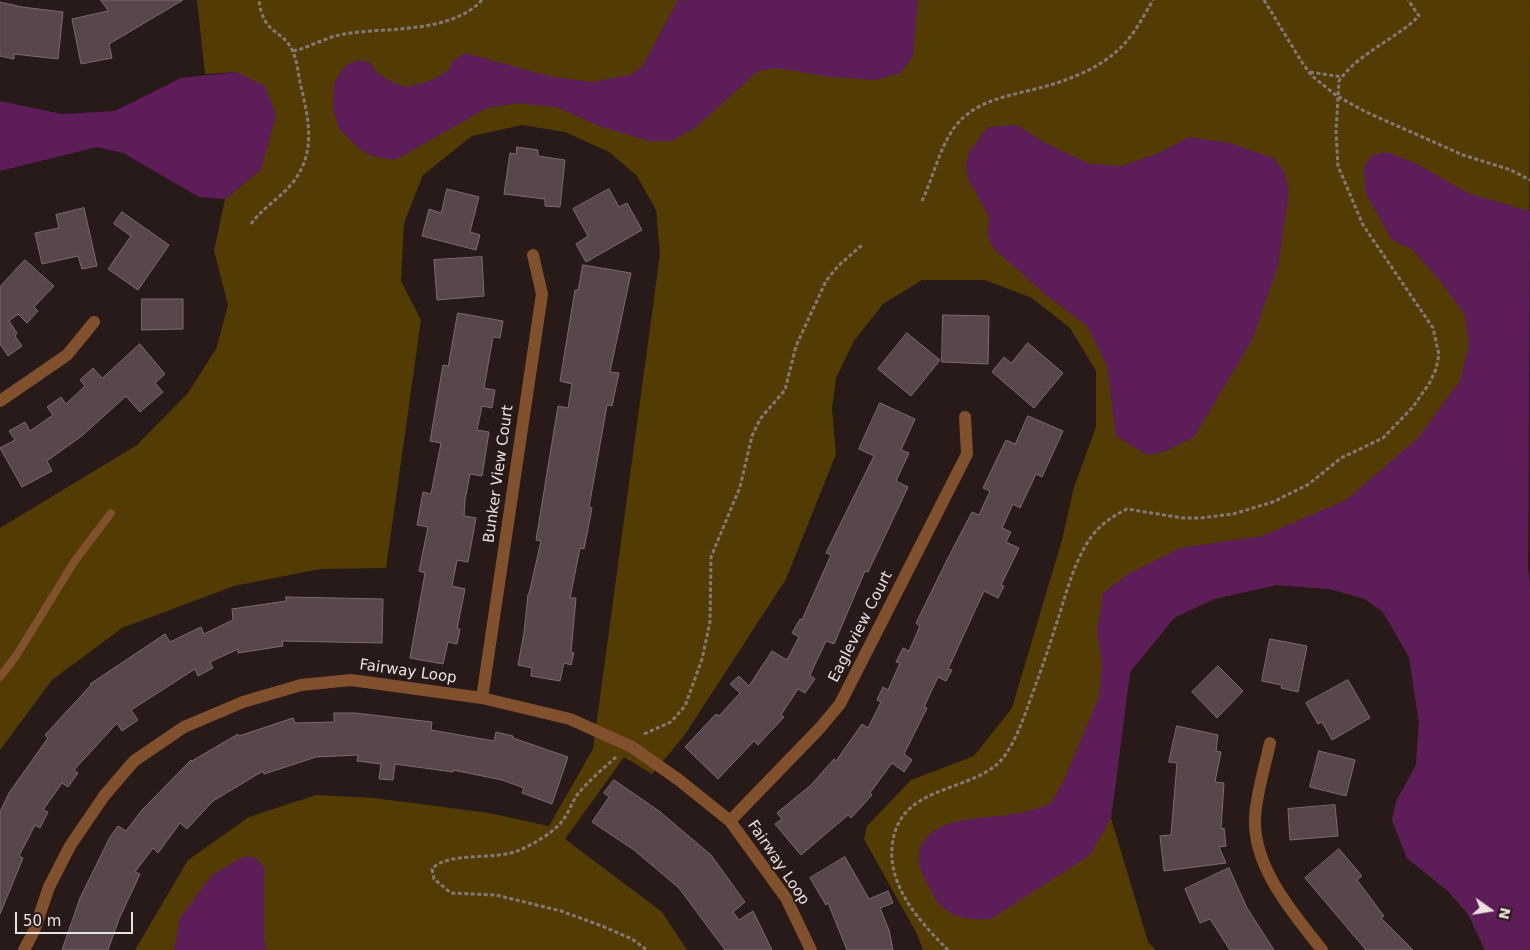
<!DOCTYPE html>
<html>
<head>
<meta charset="utf-8">
<style>
  body { margin:0 }
  #map { position:relative; width:1530px; height:950px; overflow:hidden; background:#281a18; font-family:"DejaVu Sans",sans-serif }
  canvas { display:block }
  .north { position:absolute; left:1465px; top:885px; width:50px; height:50px; -webkit-text-stroke:4px #281a18; paint-order:stroke; rotate:103deg; font-size:14px; font-weight:700; line-height:20px; text-align:center; color:#ebe1df }
  .north::after { content:''; display:block; margin:auto; width:18px; height:22px; background:#ebe1df; clip-path:polygon(50% 0,100% 100%,50% 72%,0 100%) }
  .scale { position:absolute; left:15px; top:912px; width:118px; height:22px; box-sizing:border-box; border:2px solid #ebe1df; border-top:0; padding-left:6px; font-size:15px; line-height:18px; white-space:nowrap; color:#ebe1df; -webkit-text-stroke:4px #281a18; paint-order:stroke }
</style>
</head>
<body>
<div id="map">
<canvas width="1530" height="950"></canvas>
<div class="north">N</div>
<div class="scale">50 m</div>
</div>
<script>
const context = document.querySelector('canvas').getContext('2d');
context.lineJoin = 'round';
function paint(path, color) {
  context.fillStyle = color;
  context.fill(path, 'evenodd');
}
function strokePath(path, color, width, dash) {
  context.strokeStyle = color;
  context.lineWidth = width;
  context.lineCap = dash ? 'butt' : 'round';
  context.setLineDash(dash || []);
  context.stroke(path);
}
function drawText(font, color, halo, rows, align = 'center') {
  context.font = font + ' "DejaVu Sans",sans-serif';
  context.lineWidth = 4;
  context.setLineDash([]);
  context.textBaseline = 'middle';
  context.strokeStyle = halo;
  context.fillStyle = color;
  for (const [text, x, y, turn = 0] of rows) {
    context.save();
    context.translate(x, y);
    context.rotate((+turn || 0) * Math.PI / 180);
    context.textAlign = isNaN(turn) ? turn : align;
    if (halo) context.strokeText(text, 0, 0);
    context.fillText(text, 0, 0);
    context.restore();
  }
}
paint(new Path2D(`
  M197 0H1530L1528 570 1530 586V950H1485L1468 914 1448 891 1407 858 1392 820 1396 802 1416 765 1419 722 1409 657 1383 612 1365 599 1330 589 1276 585 1214 599 1174 618 1130 672 1111 818 1148 942 1156 950H923L917 934 864 839 867 826 911 780 974 756 1012 708 1062 540 1074 487 1096 427V371L1070 328 1032 298 985 280H922L883 304 854 341 836 378 832 409 836 454 786 579 684 736 652 774 624 757 565 839 662 912 687 950H135L188 860 249 817 316 795 374 798 489 813 549 826 593 749 660 254 656 210 637 176 609 152 565 132 522 125 472 136 423 175 404 223 401 281 421 320 386 568 320 569 234 586 122 628 52 680 0 750V528L137 445 188 393 216 349 228 305 214 251 225 199 261 170 237 72 205 74Z`), '#523c04');
paint(new Path2D(`
  M678 0H918L913 56 901 73 875 80 832 77 777 68 758 71 695 128 671 141H648L599 126 556 107 518 103 487 108 395 160 371 156 360 149 339 129 333 108 334 83 345 66 357 60 369 62 377 73 392 82 406 87 427 82 448 71 454 60 465 53 553 77 592 82 629 75 642 67Z
  M237 72 265 86 276 115 261 170 225 199 199 197 123 153 97 147 0 171V101L62 114 115 111 181 78Z
  M1017 125 1045 143 1090 164 1121 166 1159 153 1189 137 1230 143 1273 158 1284 171 1289 191 1278 266 1252 340 1194 437 1164 452 1147 455 1116 436 1107 366 1087 326 1046 295 993 248 987 234 989 216 968 179 966 165 969 152 988 127Z
  M1387 152 1415 163 1470 194 1530 211 1528 570 1530 586V950H1485L1468 914 1448 891 1407 858 1392 820 1396 802 1416 765 1419 722 1409 657 1383 612 1365 599 1330 589 1276 585 1214 599 1174 618 1130 672 1111 818 1090 855 991 919C968 921 944 917 933 894 927 883 917 867 919 855 926 814 983 820 1013 814 1026 812 1038 808 1050 804L1063 782 1099 697 1102 665 1097 631 1103 593 1128 574 1180 548 1262 536 1346 500 1417 439 1460 381 1469 346 1465 315 1441 282 1412 249 1392 240 1365 192 1364 167 1372 155Z
  M245 856 256 858 264 867V939L267 950H174L180 918 212 875Z`), '#5c1d58');
const building = new Path2D(`
  M101 0H183L109 44 112 58 81 64 72 19 108 11Z
  M0 2 22 7 63 12 58 59 14 54V59L0 56Z
  M517 147 538 150V156L565 160 560 207 545 206V199L504 194 510 153 516 154Z
  M447 189 479 197 470 232 480 235 476 250 422 236 429 209 441 213Z
  M609 189 619 207 627 203 642 230 586 262 576 244 588 236 573 209Z
  M84 208 97 266 82 269 78 256 42 264 35 233 59 228 56 215Z
  M122 212 169 245 138 290 108 269 131 236 114 224Z
  M482 257 484 296 437 300 434 260Z
  M25 260 54 286 34 307 38 311 27 323 18 314 9 321 17 333 15 336 22 346 8 356 0 344V287Z
  M583 265 631 273 610 372 619 373 612 406 607 405 589 507 592 508 584 549 580 548 570 598H576L571 652 574 653 571 665 564 663 560 681 531 676 532 668 518 665 524 633 528 594H529L541 541 536 540 558 406 568 408 572 384 560 381 575 290H578Z
  M142 299H183V329L142 330Z
  M458 313 503 321 500 338 493 337 484 388 495 390 492 408 482 406 477 430 489 432 482 476 470 474 465 500 464 516 476 518 468 562 457 560 452 586 465 589 457 629H460L457 644 448 642 443 664 410 658 425 573 419 571 428 527 417 525 423 492 431 494 441 443 430 441 443 365 448 366Z
  M943 315 989 316 988 364 942 362Z
  M907 333 940 360 911 396 878 369Z
  M1028 343 1063 373 1034 408 992 372 1004 357 1011 363Z
  M140 344 165 374 155 383 163 392 140 412 126 396 83 435 47 461 52 471 22 487 0 448 15 440 9 431 25 422 30 431 53 415 47 407 61 397 66 404 85 386 80 380 93 368 102 378Z
  M880 403 915 419 901 450 909 453 896 481 908 487 868 572 865 571 834 644 826 641 810 675 815 679 805 693 798 689 781 715 784 717 758 745 754 741 718 779 685 747 716 714 719 716 740 693 730 684 739 676 749 686 772 651 787 660 799 637 792 633 800 619 802 620 831 555 826 553 874 456 859 449Z
  M1028 416 1063 431 1042 477 1036 474 1020 508 1013 504 1002 528 1011 532 1006 542 1019 548 1001 585 1004 586 998 598 984 591 948 669 952 670 946 681 938 677 924 707 927 708 904 754 912 760 904 772 892 763 870 793 872 795 851 818 848 815 801 855 775 824 782 819 777 813 811 785 834 759 836 761 862 724 868 728 881 702 877 700 883 687 888 690 900 663 896 662 903 648 909 651 920 626 916 623 947 560 972 512 979 515 990 491 983 488 1006 440 1015 444Z
  M286 597 383 599 382 643 282 641 283 646 238 653V649L210 662 213 668 198 676 195 669 131 710 138 720 122 731 117 723 74 770 78 773 68 787 62 783 43 810 48 812 40 828 35 825 19 856 23 858 0 914V812L9 793 48 738 45 735 91 685 90 684 165 634 170 642 201 627 204 634 233 620 232 609 286 601Z
  M1270 639 1307 646 1298 692 1281 688 1282 685 1262 681Z
  M1218 666 1243 691 1217 718 1192 692Z
  M1348 680 1370 718 1332 740 1322 722 1318 724 1306 703Z
  M334 713H355L432 722 431 730 494 741 496 732 513 736V738L568 757 552 804 522 793 524 788 502 780 453 770V772L395 764 393 780 379 779 381 764 357 761 358 755 316 757 264 774 263 771 213 801 187 829 180 823 158 853 153 848 135 872 140 874 119 919 108 950H62L80 898 110 837 118 826 126 831 142 810 191 760 192 761 238 734 239 736 293 718 295 723 334 722Z
  M1177 726 1218 735 1216 751 1221 752 1215 782 1224 783 1221 829 1224 828 1226 846 1219 847 1226 863 1164 871 1160 836 1171 835 1177 763 1169 762Z
  M1319 751 1355 760 1346 796 1310 787Z
  M614 780 659 811 711 855 745 902 733 912 739 920 753 911 772 950H725L679 888 634 850 592 822 609 797 604 793Z
  M1335 805 1338 836 1290 840 1288 809Z
  M1339 849 1362 876 1357 880 1384 916 1381 918 1413 950H1366L1305 878Z
  M845 857 869 899 888 891 893 903 880 908 889 930 893 950H847L828 903 826 905 810 878Z
  M1229 868 1247 908 1274 950H1230L1210 919 1200 923 1185 889Z`);
paint(building, '#57464b');
strokePath(building, '#7d6b70', 1);
strokePath(new Path2D(`
  M1264 0 1303 64 1312 76 1337 96 1366 112 1463 155 1511 170 1530 180
  M293 51C311 47 326 37 344 34 386 27 451 34 482 0
  M1310 72 1342 77
  M922 201C933 178 939 149 954 128 976 97 1018 95 1050 85 1074 78 1100 67 1118 50 1133 37 1143 17 1153 0
  M251 224C263 207 282 197 294 181 317 150 308 117 300 82 298 72 297 61 293 52 284 29 263 36 259 0
  M644 734 671 722 685 706 702 659 710 622 711 557 740 487 752 436 760 419 785 390 796 346 826 281 838 266 862 245
  M616 757C603 769 588 781 577 795 571 804 567 817 559 825 549 835 533 844 520 850 494 861 448 851 432 869L434 879 451 893 496 895 561 911 602 926 632 939 647 950
  M948 950C919 921 885 884 893 840 902 788 962 792 995 766 1010 755 1022 723 1028 706 1037 681 1046 657 1054 631 1065 600 1075 551 1099 528 1107 520 1117 514 1127 509L1183 518H1200L1233 514 1273 502 1309 484 1341 458 1383 438 1412 408 1429 384 1436 369 1439 355 1433 328 1363 225 1338 166 1336 131 1339 81C1357 54 1396 39 1419 16L1408 0`), '#857977', 3, [4, 2.5]);
strokePath(new Path2D(`
  M0 677 16 656 74 562 111 513`), '#81512e', 8);
strokePath(new Path2D(`
  M0 401 67 355 94 322
  M482 698 542 294 533 255
  M1270 743C1265 767 1256 794 1255 818 1253 868 1294 914 1322 950
  M730 821 820 728 840 704 967 454 965 417
  M24 950 34 931 49 887 70 846 104 796 134 761 184 727 243 702 301 685 351 680 482 698 570 719 632 747 679 780 730 821 786 898 811 950`), '#81512e', 12);
drawText('15px', '#ebe1df', '#281a18', [
  ["Bunker View Court",499,474,-82],
  ["Eagleview Court",861,627,-63],
  ["Fairway Loop",408,672,8],
  ["Fairway Loop",778,863,56]
]);
</script>
</body>
</html>
